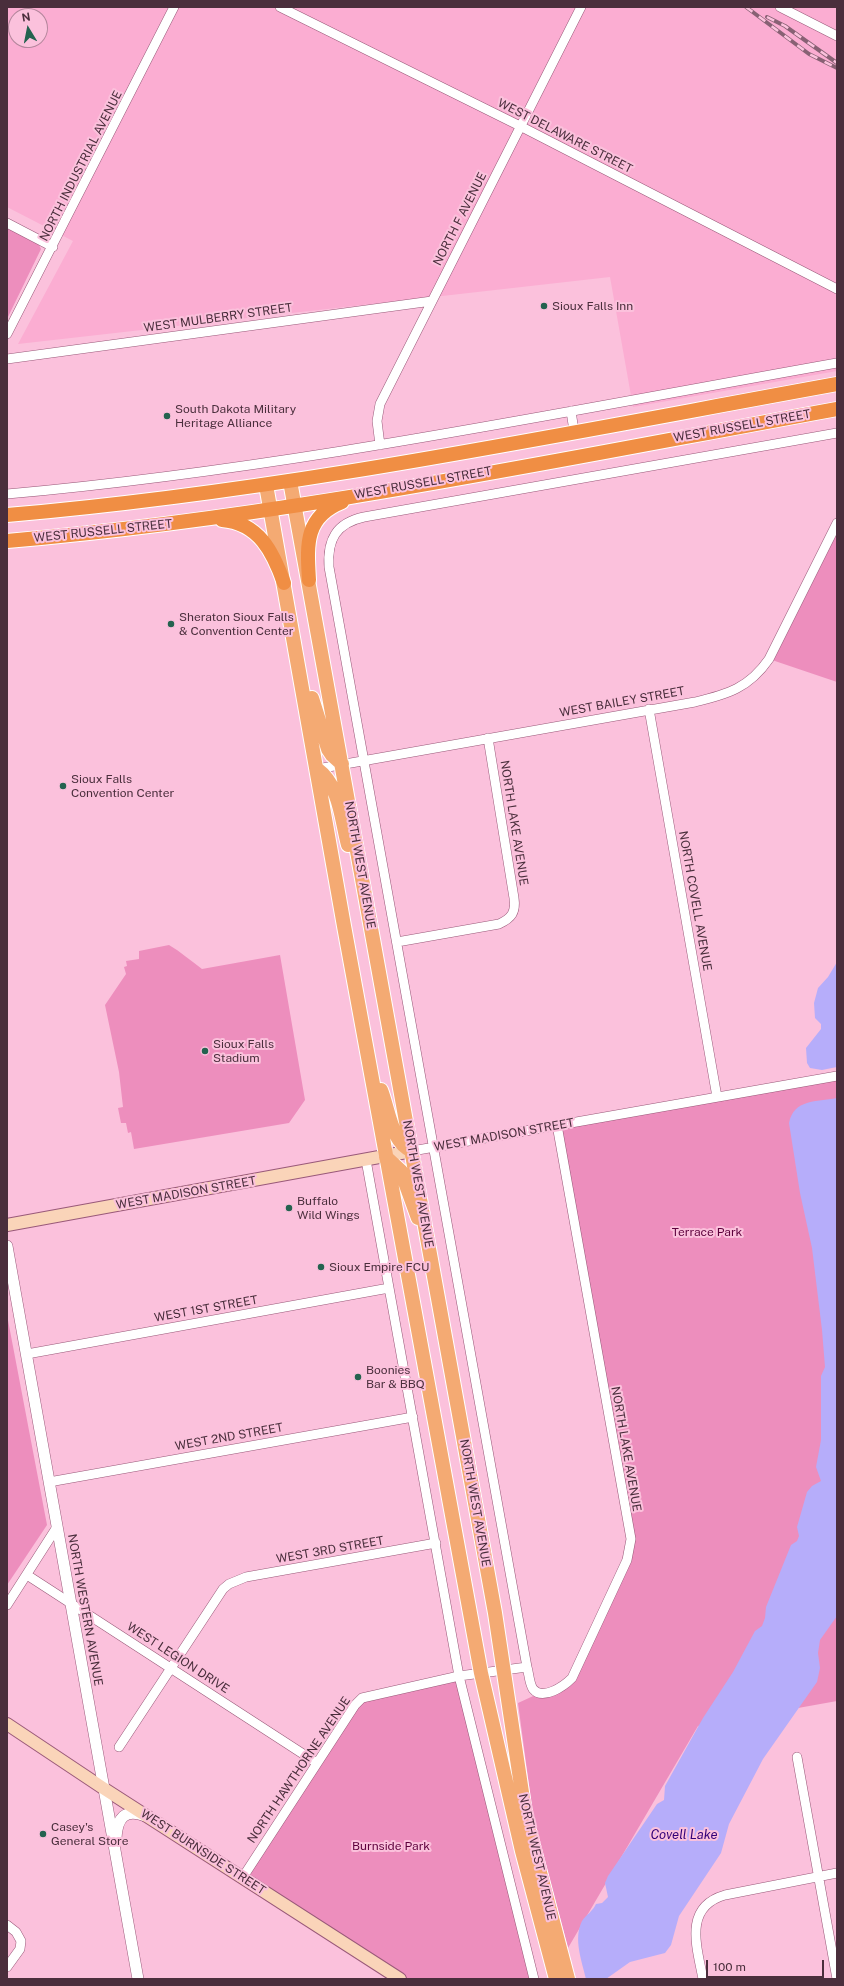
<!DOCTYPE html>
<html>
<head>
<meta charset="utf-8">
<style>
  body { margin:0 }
  #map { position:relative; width:844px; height:1986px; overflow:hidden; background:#fbc1dc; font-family:"Public Sans",sans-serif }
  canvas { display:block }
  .frame { position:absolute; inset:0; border:8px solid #4a2e3c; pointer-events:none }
  .north { position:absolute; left:8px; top:8px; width:40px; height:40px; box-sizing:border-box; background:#fbc1dc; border:1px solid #b4869c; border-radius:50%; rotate:350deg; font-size:11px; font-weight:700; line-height:16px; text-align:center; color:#4a2e3c }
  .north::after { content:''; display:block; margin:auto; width:14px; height:18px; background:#24624f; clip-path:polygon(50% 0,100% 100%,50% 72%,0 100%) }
  .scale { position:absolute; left:706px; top:1960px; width:118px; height:18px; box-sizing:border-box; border:2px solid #4a2e3c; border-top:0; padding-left:5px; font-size:12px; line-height:14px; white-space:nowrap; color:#4a2e3c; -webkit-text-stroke:3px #fbc1dc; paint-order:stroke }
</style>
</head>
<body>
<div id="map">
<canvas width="844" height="1986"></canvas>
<div class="frame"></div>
<div class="north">N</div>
<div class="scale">100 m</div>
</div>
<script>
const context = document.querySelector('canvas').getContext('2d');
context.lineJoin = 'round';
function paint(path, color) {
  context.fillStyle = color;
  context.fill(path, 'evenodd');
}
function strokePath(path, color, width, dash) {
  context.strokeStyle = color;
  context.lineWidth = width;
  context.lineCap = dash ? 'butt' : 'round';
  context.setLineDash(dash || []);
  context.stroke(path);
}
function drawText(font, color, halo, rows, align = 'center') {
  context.font = font + ' "Public Sans",sans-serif';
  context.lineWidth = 4;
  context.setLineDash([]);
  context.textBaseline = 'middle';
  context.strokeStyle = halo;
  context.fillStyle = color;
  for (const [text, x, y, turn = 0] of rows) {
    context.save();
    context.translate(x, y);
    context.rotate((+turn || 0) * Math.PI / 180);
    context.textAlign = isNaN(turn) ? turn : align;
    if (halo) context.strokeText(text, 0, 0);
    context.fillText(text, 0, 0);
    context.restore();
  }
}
paint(new Path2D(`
  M7 7H837V371L633 407 610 277 18 344 73 241 7 207ZM16 16H40V40H16Z`), '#fbadd2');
paint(new Path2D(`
  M7 228 39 245 41 249 7 319Z
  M837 531V682L769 659Z
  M169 945C181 952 191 961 202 969L280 955 305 1100 289 1123 134 1149 131 1132 128 1133 126 1123H121L118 1108 123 1107 119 1072 105 1005 126 974 124 967 127 966 126 961 139 959V951Z
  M837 1076V1701L698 1726 568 1948 533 1815 518 1703 542 1692 563 1687 631 1545 557 1125Z
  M7 1315 47 1525 7 1585Z
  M459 1676 534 1979H400L243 1877 362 1698Z`), '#ed8ebd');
paint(new Path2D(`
  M837 962V1067L822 1070 810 1068 807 1063 806 1048 821 1029V1024L815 1018 814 1003 818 988 828 977Z
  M837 1098V1616L820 1640 818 1653 820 1668 817 1682 763 1759 729 1824 721 1853 679 1916 671 1945 665 1953 630 1962 606 1979H586C582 1961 573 1939 582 1921 586 1915 593 1911 596 1904L602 1903 608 1897 605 1883 608 1876 657 1804 664 1800 665 1786 703 1718 733 1672 755 1631 762 1626 765 1618 766 1607 791 1545 797 1541 799 1536 797 1527 807 1492 812 1486 821 1481 816 1467 821 1440V1376L825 1367 822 1330 812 1248 800 1193 789 1123C794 1099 816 1102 837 1098Z`), '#b6adfa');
const minor = new Path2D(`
  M280 7 520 126 837 289
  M780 7 837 36
  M7 223 53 247
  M7 334 174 7
  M7 359 432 301
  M571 411 574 431
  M380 445 377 421 380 404 581 7
  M7 494C286 469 561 412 837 363
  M649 709 717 1097
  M317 769 695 702C728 694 749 688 769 659L837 523
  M397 942 499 924C512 918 516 912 514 898L488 738
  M412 1151 837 1076
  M366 1160 459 1676 534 1979
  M27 1354 389 1288
  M49 1482 413 1417
  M27 1575 317 1763
  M7 1605 57 1527
  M527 1667 329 567C327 540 336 523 364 517L837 433
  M119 1747 223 1589 229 1584 246 1577 436 1543
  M797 1757 837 1979
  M243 1877 355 1705 362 1698 459 1676 527 1667C529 1673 529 1683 533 1689 543 1701 564 1686 572 1678L627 1560 631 1539 557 1125
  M7 1925 16 1932 21 1941 20 1949 7 1967
  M703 1979C697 1947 683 1907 725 1895L837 1873`);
const tertiary = new Path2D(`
  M7 1246 138 1979
  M116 1838C117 1818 125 1808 145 1816`);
const secondary = new Path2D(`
  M7 1225 412 1151
  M7 1724 103 1788 400 1979`);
const primary = new Path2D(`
  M290 481 495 1613 526 1819 568 1979
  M266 485 344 926 481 1673 522 1851 556 1979
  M312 698 328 749 332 755 342 764
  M317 769C340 786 341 818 348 845
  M381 1090C389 1110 391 1142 412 1151
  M386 1157 401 1171 418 1218`);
const trunk = new Path2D(`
  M7 515C286 491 561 434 837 384
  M222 520C259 523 273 552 284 583
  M7 541C286 517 562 459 837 409
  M309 580C307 546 304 517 342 502`);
strokePath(minor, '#995979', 10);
strokePath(tertiary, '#995979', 12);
strokePath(secondary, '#995979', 14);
strokePath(primary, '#fff', 16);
strokePath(trunk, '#fff', 16);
strokePath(minor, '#fff', 9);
strokePath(tertiary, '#fff', 11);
strokePath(secondary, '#fad4b9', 12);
strokePath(primary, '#f4aa73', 14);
strokePath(trunk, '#f08e44', 14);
const rail = new Path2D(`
  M746 7 809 54 837 68
  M767 17 785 26 837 63`);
strokePath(rail, '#886174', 4);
strokePath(rail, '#fbc1dc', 2.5, [8]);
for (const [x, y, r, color] of [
  [544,306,4,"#24624f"],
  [167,416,4,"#24624f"],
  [171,624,4,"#24624f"],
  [63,786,4,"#24624f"],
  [205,1051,4,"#24624f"],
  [289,1208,4,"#24624f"],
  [321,1267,4,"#24624f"],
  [358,1377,4,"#24624f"],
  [43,1834,4,"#24624f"]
]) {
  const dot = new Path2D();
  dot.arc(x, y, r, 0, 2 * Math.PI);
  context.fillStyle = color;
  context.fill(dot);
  strokePath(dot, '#fbc1dc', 1.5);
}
drawText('12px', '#4a2e3c', '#fbc1dc', [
  ["WEST DELAWARE STREET",565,136,27],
  ["NORTH INDUSTRIAL AVENUE",81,166,-63],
  ["NORTH F AVENUE",460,219,-63],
  ["WEST MULBERRY STREET",218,318,-8],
  ["WEST RUSSELL STREET",742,426,-10],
  ["WEST RUSSELL STREET",423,483,-10],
  ["WEST RUSSELL STREET",103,531,-6],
  ["WEST BAILEY STREET",622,702,-10],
  ["NORTH LAKE AVENUE",514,823,81],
  ["NORTH WEST AVENUE",360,865,80],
  ["NORTH COVELL AVENUE",695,901,80],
  ["WEST MADISON STREET",504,1135,-10],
  ["NORTH WEST AVENUE",418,1184,80],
  ["WEST MADISON STREET",186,1193,-10],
  ["WEST 1ST STREET",206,1309,-10],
  ["WEST 2ND STREET",229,1437,-10],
  ["NORTH LAKE AVENUE",626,1449,80],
  ["NORTH WEST AVENUE",475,1503,80],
  ["WEST 3RD STREET",330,1550,-10],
  ["NORTH WESTERN AVENUE",85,1610,80],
  ["WEST LEGION DRIVE",178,1658,33],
  ["NORTH HAWTHORNE AVENUE",299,1770,-56],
  ["WEST BURNSIDE STREET",203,1852,33],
  ["NORTH WEST AVENUE",537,1857,77]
]);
drawText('12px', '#4a2e3c', '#fbc1dc', [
  ["Sioux Falls Inn",552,306],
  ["South Dakota Military",175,409],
  ["Heritage Alliance",175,423],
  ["Sheraton Sioux Falls",179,617],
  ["& Convention Center",179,631],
  ["Sioux Falls",71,779],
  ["Convention Center",71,793],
  ["Sioux Falls",213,1044],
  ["Stadium",213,1058],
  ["Buffalo",297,1201],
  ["Wild Wings",297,1215],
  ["Sioux Empire FCU",329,1267],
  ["Boonies",366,1370],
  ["Bar & BBQ",366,1384],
  ["Casey's",51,1827],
  ["General Store",51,1841]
], 'left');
drawText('12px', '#5d003c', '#fbc1dc', [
  ["Terrace Park",707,1232],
  ["Burnside Park",391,1846]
]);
drawText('italic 13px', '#320178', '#fbc1dc', [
  ["Covell Lake",684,1835]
]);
</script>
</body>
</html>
